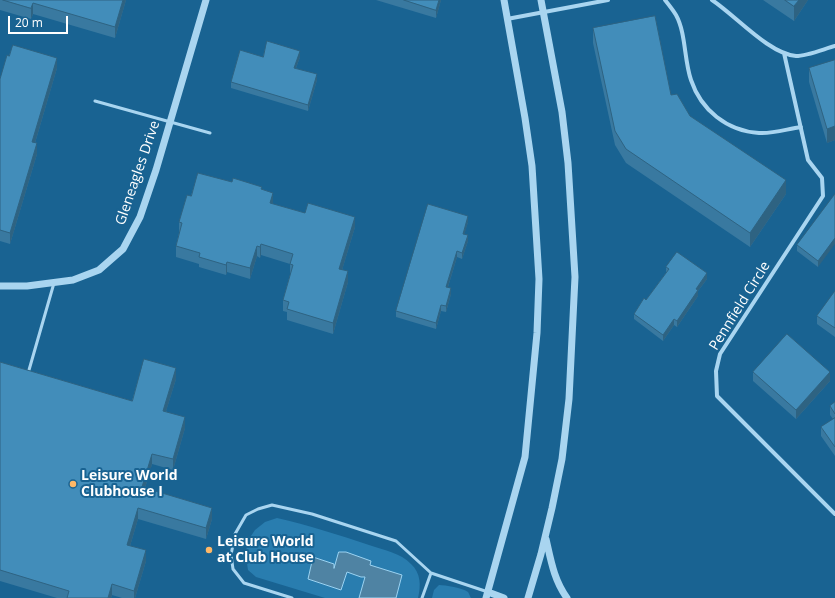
<!DOCTYPE html>
<html>
<head>
<meta charset="utf-8">
<style>
  body { margin:0 }
  #map { position:relative; width:835px; height:598px; overflow:hidden; background:#196392; font-family:"Open Sans",sans-serif }
  canvas { display:block }
  .scale { position:absolute; left:8px; top:16px; width:60px; height:18px; box-sizing:border-box; border:2px solid #fff; border-top:0; padding-left:5px; font-size:12px; line-height:14px; white-space:nowrap; color:#fff; -webkit-text-stroke:3px #196392; paint-order:stroke }
</style>
</head>
<body>
<div id="map">
<canvas width="835" height="598"></canvas>
<div class="scale">20 m</div>
</div>
<script>
const context = document.querySelector('canvas').getContext('2d');
context.lineJoin = 'round';
function paint(path, color) {
  context.fillStyle = color;
  context.fill(path, 'evenodd');
}
function strokePath(path, color, width, dash) {
  context.strokeStyle = color;
  context.lineWidth = width;
  context.lineCap = dash ? 'butt' : 'round';
  context.setLineDash(dash || []);
  context.stroke(path);
}
function drawText(font, color, halo, rows, align = 'center') {
  context.font = font + ' "Open Sans",sans-serif';
  context.lineWidth = 4;
  context.setLineDash([]);
  context.textBaseline = 'middle';
  context.strokeStyle = halo;
  context.fillStyle = color;
  for (const [text, x, y, turn = 0] of rows) {
    context.save();
    context.translate(x, y);
    context.rotate((+turn || 0) * Math.PI / 180);
    context.textAlign = isNaN(turn) ? turn : align;
    if (halo) context.strokeText(text, 0, 0);
    context.fillText(text, 0, 0);
    context.restore();
  }
}
paint(new Path2D(`
  M277 518C308 525 339 535 369 545 383 550 401 553 411 564 421 573 421 586 418 598H325L256 577 248 570 246 557 247 542 255 530 265 522Z
  M439 585C445 585 463 588 468 592 469 593 470 597 471 598H432L434 590Z`), '#297daf');
const water = new Path2D(`
  M339 552H346L371 561 370 565 402 575 396 598H359L365 577H361L347 572 341 590 308 579 313 557 334 564V568Z`);
paint(water, '#4f83a3');
strokePath(water, '#9bd3f2', 1);
strokePath(new Path2D(`
  M95 101 210 133
  M29 370 54 283
  M292 598 244 583 233 569 231 555 235 534 246 515 258 509 272 505 312 514 396 541 431 573 488 592
  M422 598 431 573`), '#a9d5f0', 3);
strokePath(new Path2D(`
  M665 0C669 5 673 10 676 15 686 33 684 60 691 80 701 110 727 131 759 133 773 134 787 129 801 127
  M712 0C735 15 769 54 796 56 807 56 824 49 835 46
  M507 19 608 0
  M784 53 808 160 822 178 823 196 720 354 716 371 717 396 835 514`), '#a9d5f0', 4);
strokePath(new Path2D(`
  M0 286H27L73 280 99 270 123 249 140 217 156 170 206 0
  M546 539C551 561 554 580 567 598
  M488 592 504 598
  M486 598 525 457 537 333 539 279 532 166 525 118 504 0
  M528 598 541 554 552 508 562 459 569 399 575 277 568 163 562 112 541 0`), '#a9d5f0', 7);
paint(new Path2D(`
  M0 0H126L115 38 33 14 31 19 0 10Z
  M376 0H441L436 18Z
  M763 0H808L794 21Z
  M593 28 671 95 690 116 786 194 750 247 626 163 615 145 593 43Z
  M300 57 296 68 317 80 308 111 231 88V82Z
  M835 60V140L827 143 809 82V68Z
  M57 68 35 143 37 154 10 244 0 241V79Z
  M232 182 262 190 273 204 355 227 342 270 348 282 333 334 287 320V312L283 311V300L290 275V264L261 255 260 258 257 256 250 279 227 272 226 275 199 267V264L176 257V246L179 233V222L191 196Z
  M835 194 818 267 797 251V245Z
  M468 222 464 234 468 241 462 259 457 257 448 287 451 294 446 312 441 311 436 329 396 317V311Z
  M666 267 707 279 698 291V296L677 327 674 325 663 341 634 319V314L646 300 666 273Z
  M835 291V337L817 324V316Z
  M0 362 132 401 176 379 166 411 185 428 173 470 152 464 145 488 212 519 206 539 138 519 130 546 146 561 135 598H122L112 595 111 598H57L0 581Z
  M753 372 830 381 796 419 753 381Z
  M835 402V456L821 436V427L833 419 830 415V406Z`), '#3979a0');
paint(new Path2D(`
  M123 0H126L115 38V27Z
  M439 0H441L436 18V10Z
  M799 0H808L794 21V6Z
  M33 3V14L31 19V8Z
  M300 51V57L294 73V68Z
  M57 58V68L32 153V142Z
  M317 74V80L308 111V105Z
  M835 126V140L827 143V129Z
  M37 143V154L10 244V233Z
  M786 180V194L750 247V233Z
  M273 193V204L270 203Z
  M468 216V222L463 240V234Z
  M355 217V227L339 280V269Z
  M468 235V241L462 259V253Z
  M835 238V244L818 267V261Z
  M261 244V255L260 258V247Z
  M257 246V256L250 279V268Z
  M457 251V257L446 293V287Z
  M227 262V272L226 275V265Z
  M348 271V282L333 334V323Z
  M707 273V279L698 291V296L677 327V321L696 289Z
  M451 288V294L446 312V306Z
  M441 305V311L436 329V323Z
  M674 319V325L663 341V335Z
  M176 368V379L163 421V411Z
  M830 372V381L796 419V410Z
  M185 417V428L173 470V459Z
  M152 454V464L142 498V487Z
  M138 508V519L127 556V545Z
  M212 508V519L206 539V528Z
  M146 550V561L135 598H134V591Z
  M112 584V595L111 598H108Z`), '#2e6382');
const building = new Path2D(`
  M3 0H123L115 27 33 3 31 8Z
  M404 0H439L436 10Z
  M785 0H799L794 6Z
  M655 16 671 95 677 94 690 116 786 180 750 233 626 149 615 131 593 28Z
  M267 41 300 51 294 68 317 74 308 105 231 82 240 50 263 57Z
  M13 45 57 58 32 142 37 143 10 233 0 230V79L7 55 9 56Z
  M835 60V126L827 129 809 68Z
  M198 173 232 182 233 178 262 187 261 189 273 193 270 203 305 213 308 203 355 217 339 269 348 271 333 323 287 309 289 302 283 300 293 265 290 264 293 254 261 244 260 247 257 246 250 268 227 262 226 265 199 257 200 253 176 246 182 223 179 222 187 195 191 196Z
  M835 194V238L818 261 797 245Z
  M428 204 468 216 463 234 468 235 462 253 457 251 446 287 451 288 446 306 441 305 436 323 396 311Z
  M677 252 707 273 696 289 698 290 677 321 674 319 663 335 634 314 644 298 646 300 669 269 666 267Z
  M835 291V328L817 316Z
  M787 334 830 372 796 410 753 372Z
  M144 359 176 368 163 411 185 417 173 459 152 454 142 487 212 508 206 528 138 508 127 545 146 550 134 591 112 584 108 598H67L69 591 0 570V362L132 401Z
  M835 402V414L830 406Z
  M835 418V447L821 427Z`);
paint(building, '#428dba');
strokePath(building, '#2e6382', 1);
for (const [x, y, r, color] of [
  [73,484,4,"#ffb867"],
  [209,550,4,"#ffb867"]
]) {
  const dot = new Path2D();
  dot.arc(x, y, r, 0, 2 * Math.PI);
  context.fillStyle = color;
  context.fill(dot);
  strokePath(dot, '#196392', 1.5);
}
drawText('14px', '#fff', '#196392', [
  ["Gleneagles Drive",138,173,-71],
  ["Pennfield Circle",740,306,-58]
]);
drawText('bold 14px', '#fff', '#196392', [
  ["Leisure World",81,476],
  ["Clubhouse I",81,492],
  ["Leisure World",217,542],
  ["at Club House",217,558]
], 'left');
</script>
</body>
</html>
